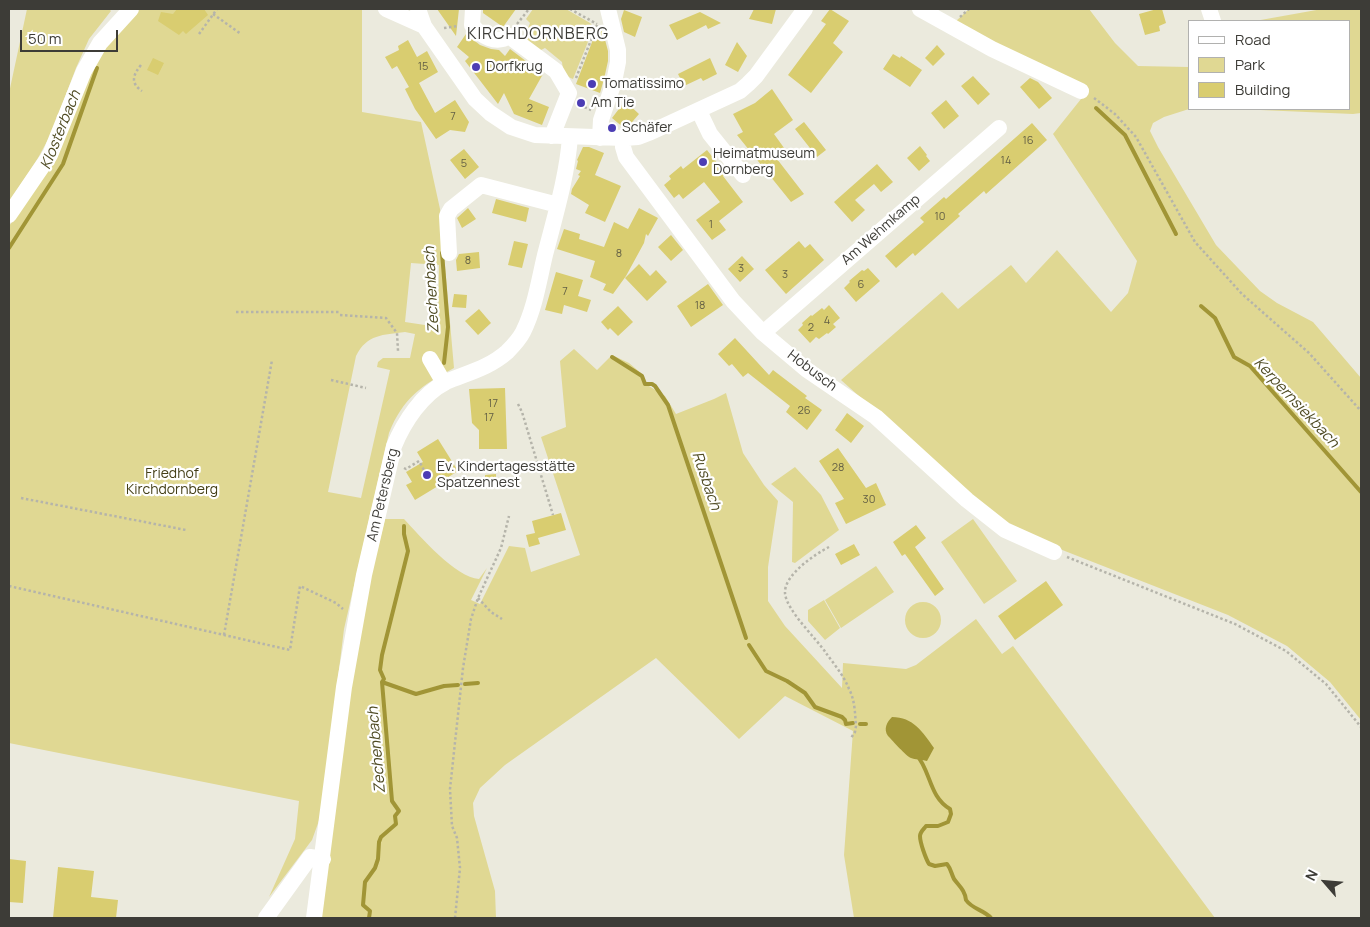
<!DOCTYPE html>
<html>
<head>
<meta charset="utf-8">
<style>
  body { margin:0 }
  #map { position:relative; width:1370px; height:927px; overflow:hidden; background:#ebeadd; font-family:Manrope,sans-serif }
  canvas { display:block }
  .frame { position:absolute; inset:0; border:10px solid #3d3c37; pointer-events:none }
  .legend { position:absolute; left:1188px; top:20px; width:162px; height:90px; box-sizing:border-box; background:#fff; border:1px solid #b1b1af; margin:0; padding:6px 9px; list-style:none; font-size:15px; color:#3d3c37 }
  .legend li { display:flex; align-items:center; gap:10px; height:25px }
  .legend b { width:25px; border:1px solid #b1b1af }
  .north { position:absolute; left:1300px; top:857px; width:50px; height:50px; -webkit-text-stroke:4px #fff; paint-order:stroke; rotate:297deg; font-size:14px; font-weight:700; line-height:20px; text-align:center; color:#3d3c37 }
  .north::after { content:''; display:block; margin:auto; width:18px; height:22px; background:#3d3c37; clip-path:polygon(50% 0,100% 100%,50% 72%,0 100%) }
  .scale { position:absolute; left:20px; top:30px; width:98px; height:22px; box-sizing:border-box; border:2px solid #3d3c37; border-top:0; padding-left:6px; font-size:15px; line-height:18px; white-space:nowrap; color:#3d3c37; -webkit-text-stroke:4px #fff; paint-order:stroke }
</style>
</head>
<body>
<div id="map">
<canvas width="1370" height="927"></canvas>
<div class="frame"></div>
<ul class="legend">
<li><b style="height:6px;background:#fff"></b>Road</li>
<li><b style="height:14px;background:#e0d893"></b>Park</li>
<li><b style="height:14px;background:#d9cd70"></b>Building</li>
</ul>
<div class="north">N</div>
<div class="scale">50 m</div>
</div>
<script>
const context = document.querySelector('canvas').getContext('2d');
context.lineJoin = 'round';
function paint(path, color) {
  context.fillStyle = color;
  context.fill(path, 'evenodd');
}
function strokePath(path, color, width, dash) {
  context.strokeStyle = color;
  context.lineWidth = width;
  context.lineCap = dash ? 'butt' : 'round';
  context.setLineDash(dash || []);
  context.stroke(path);
}
function drawText(font, color, halo, rows, align = 'center') {
  context.font = font + ' Manrope,sans-serif';
  context.lineWidth = 4.5;
  context.setLineDash([]);
  context.textBaseline = 'middle';
  context.strokeStyle = halo;
  context.fillStyle = color;
  for (const [text, x, y, turn = 0] of rows) {
    context.save();
    context.translate(x, y);
    context.rotate((+turn || 0) * Math.PI / 180);
    context.textAlign = isNaN(turn) ? turn : align;
    if (halo) context.strokeText(text, 0, 0);
    context.fillText(text, 0, 0);
    context.restore();
  }
}
paint(new Path2D(`
  M27 9H109L111 11 89 39 76 68 51 134 38 158 9 202V93Z
  M139 9H362V112L421 122 440 209 454 368C422 385 403 398 389 433L344 629 321 815 312 840 269 897 295 839 299 801 9 743V226L16 217 88 77 117 29ZM411 263 439 265 438 327 405 322ZM405 332 415 334 410 358H383L378 362 377 367 390 370 361 498 328 492 356 356C367 334 383 335 405 332Z
  M533 9H566L590 23 594 27 573 79C564 76 563 71 562 62L545 48 539 51 524 39 530 23 526 19Z
  M969 9H1089L1115 43 1138 66 1189 67V109L1164 117 1153 123 1150 131 1158 147 1216 245 1260 291 1277 303 1313 322 1361 378V720L1330 682 1287 646 1228 615 1047 544 1009 526 935 464 841 380 942 292 958 309 1011 265 1026 283 1057 250 1111 312 1128 293 1137 261 1053 134 1089 89 988 43 956 21Z
  M1322 9H1361V113L1353 114 1237 109H1349V21H1255Z
  M574 349 597 370 612 355 629 363 642 374 644 383 665 396 676 414 714 399 726 393 743 453 764 485 778 501 768 567V601L785 626 842 688 843 663 906 669 916 665 976 619 1002 654 1013 646 1215 918H854L844 855 853 731 785 696 739 739 656 658 505 765 480 788 473 803 474 816 495 891 496 918H319L361 616 385 519H404C420 536 456 578 479 579L487 568 471 600 480 604 509 546 525 548 531 572 580 555 541 437 566 427 560 361Z
  M795 467 821 495 839 530 795 563 792 562 793 502 771 484Z
  M973 519 1017 581 984 604 941 542Z
  M876 566 894 592 841 628 825 600Z
  M824 600 840 628 825 640 808 621V610Z
  M905 620a18 18 0 1 1 36 0a18 18 0 1 1-36 0Z`), '#e0d893');
paint(new Path2D(`
  M892 717C913 717 923 732 934 748L927 761C921 759 915 760 911 758 906 756 893 741 888 736 883 729 887 722 892 717Z`), '#a19536');
strokePath(new Path2D(`
  M1096 108 1125 135 1176 234
  M9 248 63 164 97 68
  M442 253 448 327 444 363
  M1201 306 1215 318 1234 357 1250 366 1361 492
  M612 357 642 376 645 384H652L655 386 668 405 746 638
  M749 645 766 671 787 681 805 693 815 707 842 717 845 720 846 724 853 723
  M382 682 416 694 444 686 458 685
  M465 684 478 683
  M860 724H866
  M916 754C931 771 929 797 950 809L951 814 948 822 938 826H926C924 829 920 832 920 836 920 843 926 859 929 864L935 866 947 864C951 869 951 873 954 879 959 886 965 890 966 900 972 909 984 910 991 918
  M369 918 370 911 363 905 365 882 375 868 378 859 379 842 381 837 396 824 395 816 399 811 392 801 382 682 384 679 380 670 382 655 408 551 404 534V526`), '#a19536', 4);
paint(new Path2D(`
  M177 9H204L208 15 186 34 183 31 179 35 158 21 161 12 173 14Z
  M437 9H459L456 36Z
  M483 9H516L503 27 483 13Z
  M754 9H776L772 24 749 19Z
  M830 9 849 21 833 43 843 52 811 93 788 75 826 24 821 21Z
  M1157 9H1162L1166 23 1159 26 1160 31 1145 35 1139 14Z
  M624 10 642 17 635 37 624 32 621 19Z
  M700 12 721 23 708 29 706 25 677 40 669 25Z
  M597 29 603 32 608 51V61L604 79 600 93 576 84Z
  M466 34 480 45 491 49 499 50 505 56 510 49 543 74 529 99 549 107 542 125 514 114 504 93 498 104 465 61 469 57 457 47Z
  M408 40 417 57 427 51 438 72 419 83 435 113 455 100 469 122 465 132 450 130 436 139 415 109 405 89 409 87 397 66 392 69 385 57 399 50 398 46Z
  M737 42 747 56 738 72 725 65Z
  M937 45 945 54 933 66 925 58Z
  M893 54 900 58 901 56 922 70 910 87 883 69Z
  M153 58 164 63 158 75 147 70Z
  M710 58 717 74 703 81 701 78 684 86 678 74Z
  M973 76 990 94 978 105 961 86Z
  M1030 78 1038 82 1052 98 1039 109 1020 87Z
  M772 89 793 120 774 134 787 152 777 159 804 194 791 202 737 135 743 132 733 114 755 103Z
  M946 100 959 116 944 129 931 113Z
  M625 101 639 114 627 128H624L612 118Z
  M804 122 826 150 817 157 795 129Z
  M1032 123 1047 140 986 194 984 191 958 214 960 216 915 256 913 253 896 268 885 256 924 222 920 218 944 197 946 199Z
  M920 146 927 155 926 156 930 161 919 171 907 158Z
  M583 147H589L604 153 595 175 621 186 605 222 585 213 589 205 571 194 572 189 580 176 578 175 581 171 576 169 578 161 577 160Z
  M464 149 479 167 465 179 450 160Z
  M707 150 726 174 723 176 743 202 719 221 726 230 712 240 696 220 720 202 704 182 683 199 679 194 674 198 664 185 671 179 669 176 681 166 683 169Z
  M877 164 893 182 881 192 874 184 855 200 865 210 852 222 834 202Z
  M496 199 529 208 526 222 492 213Z
  M468 208 476 219 462 228 457 218Z
  M639 208 658 218 648 236 646 234 644 243 626 276 613 294 603 290 606 284 590 277 595 261 557 249 564 229 580 234 579 239 604 247 614 222 628 229Z
  M671 235 683 250 671 261 658 247Z
  M514 241 528 244 522 268 508 265Z
  M799 241 805 248 810 244 824 260 786 294 765 270Z
  M479 252 480 268 457 271 456 260 459 254Z
  M742 256 754 269 740 282 728 269Z
  M639 264 650 276 656 270 667 282 647 301 625 278Z
  M868 268 880 281 856 302 844 288 850 282 849 281 862 270 864 271Z
  M556 272 583 280 578 296 591 300 587 312 564 305 562 314 545 310Z
  M708 284 723 305 691 327 677 306Z
  M454 294 467 295 466 308 452 307Z
  M829 305 840 318 833 324 836 327 828 334 827 333 819 339 816 337 810 343 798 330 803 325 802 323 811 315 812 316 822 308 824 310Z
  M618 306 633 322 618 336 610 328 608 330 601 322Z
  M479 309 491 323 478 335 465 321Z
  M735 338 769 375 773 370 807 396 805 398 822 410 807 430 786 412 790 406 748 373 743 377 732 364 729 366 718 354Z
  M505 388 507 449H479V430L472 423 469 389Z
  M847 413 864 426 851 443 835 430Z
  M438 439 458 471 442 481 443 483 415 500 406 485 412 482 406 472 423 462 417 452Z
  M838 448 866 488 876 483 886 505 846 524 835 503 844 499 819 461Z
  M496 474V486L485 487V475Z
  M561 513 566 530 538 538 540 544 529 547 526 535 535 533 532 521Z
  M916 525 926 538 915 547 944 589 935 596 905 554 902 556 893 542Z
  M854 544 860 555 841 565 835 554Z
  M1046 581 1063 605 1015 640 998 616Z
  M9 859 26 861 23 903 9 902Z
  M58 867 94 871 91 897 118 900 116 918H53Z`), '#d9cd70');
strokePath(new Path2D(`
  M570 9 597 24
  M213 14 241 34
  M960 17 969 9
  M517 24 529 9
  M444 28 458 26
  M199 34 217 9
  M141 65C133 75 130 83 142 91
  M576 78 597 25
  M1094 98 1115 114 1136 137 1195 242 1242 294 1309 353 1361 411
  M580 105 591 110
  M236 312H340
  M340 315 386 318 397 333 398 351
  M331 380 366 388
  M518 404 522 412 553 515
  M404 468 406 469 419 461 424 470
  M21 498 186 530
  M829 547C815 554 784 575 785 593 786 610 816 638 826 653 834 664 844 676 849 689 855 700 855 714 856 726L855 732 851 738
  M1067 557 1235 624 1286 651 1326 684 1361 727
  M9 586 290 650 300 586 336 603 343 609
  M478 598 491 612 502 619
  M224 635 272 360
  M455 918 460 868 457 838 452 826 450 789 463 668 471 619 478 598 501 548 509 516`), '#b5b4aa', 2.5, [2.5, 2.5]);
strokePath(new Path2D(`
  M386 9 424 26
  M418 9 424 26 475 99 490 113 511 127 535 135 624 138 638 137 651 132 740 91 748 84 756 76 805 9
  M473 9 472 25C481 36 496 45 509 36L556 71 569 93 552 136
  M920 9 992 49 1081 91
  M1209 9 1213 21
  M699 111 710 134 743 175
  M600 138 601 120 614 82 618 62V50L608 9
  M624 138 623 147 626 157 733 301 763 333 807 370 876 417 967 500 1005 530 1054 552
  M9 215 50 155 84 71 100 43 131 9
  M449 253 447 216 451 209 481 185 558 205
  M763 333 999 128
  M430 359 444 383
  M266 918 310 857 323 859
  M314 918 344 687 364 575 394 446C404 422 422 394 446 382 467 373 489 368 507 352 512 347 520 338 523 332 535 308 539 280 545 255 555 216 567 177 570 137`), '#fff', 16);
for (const [x, y, r, color] of [
  [476,67,5,"#4c3db4"],
  [592,84,5,"#4c3db4"],
  [581,103,5,"#4c3db4"],
  [612,128,5,"#4c3db4"],
  [703,162,5,"#4c3db4"],
  [427,475,5,"#4c3db4"]
]) {
  const dot = new Path2D();
  dot.arc(x, y, r, 0, 2 * Math.PI);
  context.fillStyle = color;
  context.fill(dot);
  strokePath(dot, '#fff', 2);
}
drawText('11px', '#646045', null, [
  ["15",423,67],
  ["2",530,109],
  ["7",453,117],
  ["16",1028,141],
  ["14",1006,161],
  ["5",464,164],
  ["10",940,217],
  ["1",711,225],
  ["8",619,254],
  ["8",468,261],
  ["3",741,269],
  ["3",785,275],
  ["6",861,285],
  ["7",565,292],
  ["18",700,306],
  ["4",827,321],
  ["2",811,328],
  ["17",493,404],
  ["26",804,411],
  ["17",489,418],
  ["28",838,468],
  ["30",869,500]
]);
drawText('14px', '#3d3c37', '#fff', [
  ["Dorfkrug",486,67],
  ["Tomatissimo",602,84],
  ["Am Tie",591,103],
  ["Schäfer",622,128],
  ["Heimatmuseum",713,154],
  ["Dornberg",713,170],
  ["Ev. Kindertagesstätte",437,467],
  ["Spatzennest",437,483]
], 'left');
drawText('14px', '#3d3c37', '#fff', [
  ["Am Wehmkamp",881,230,-41],
  ["Hobusch",812,371,37],
  ["Am Petersberg",383,495,-77]
]);
drawText('14px', '#443f17', '#fff', [
  ["Friedhof",172,474],
  ["Kirchdornberg",172,490]
]);
drawText('italic 15px', '#4f4b23', '#fff', [
  ["Klosterbach",61,130,-68],
  ["Zechenbach",432,290,-93],
  ["Kerpernsiekbach",1296,403,47],
  ["Rusbach",706,481,71],
  ["Zechenbach",377,750,-95]
]);
context.letterSpacing = '1px';
drawText('16px', '#3d3c37', '#fff', [
  ["KIRCHDORNBERG",538,35]
]);
context.letterSpacing = '0px';
</script>
</body>
</html>
